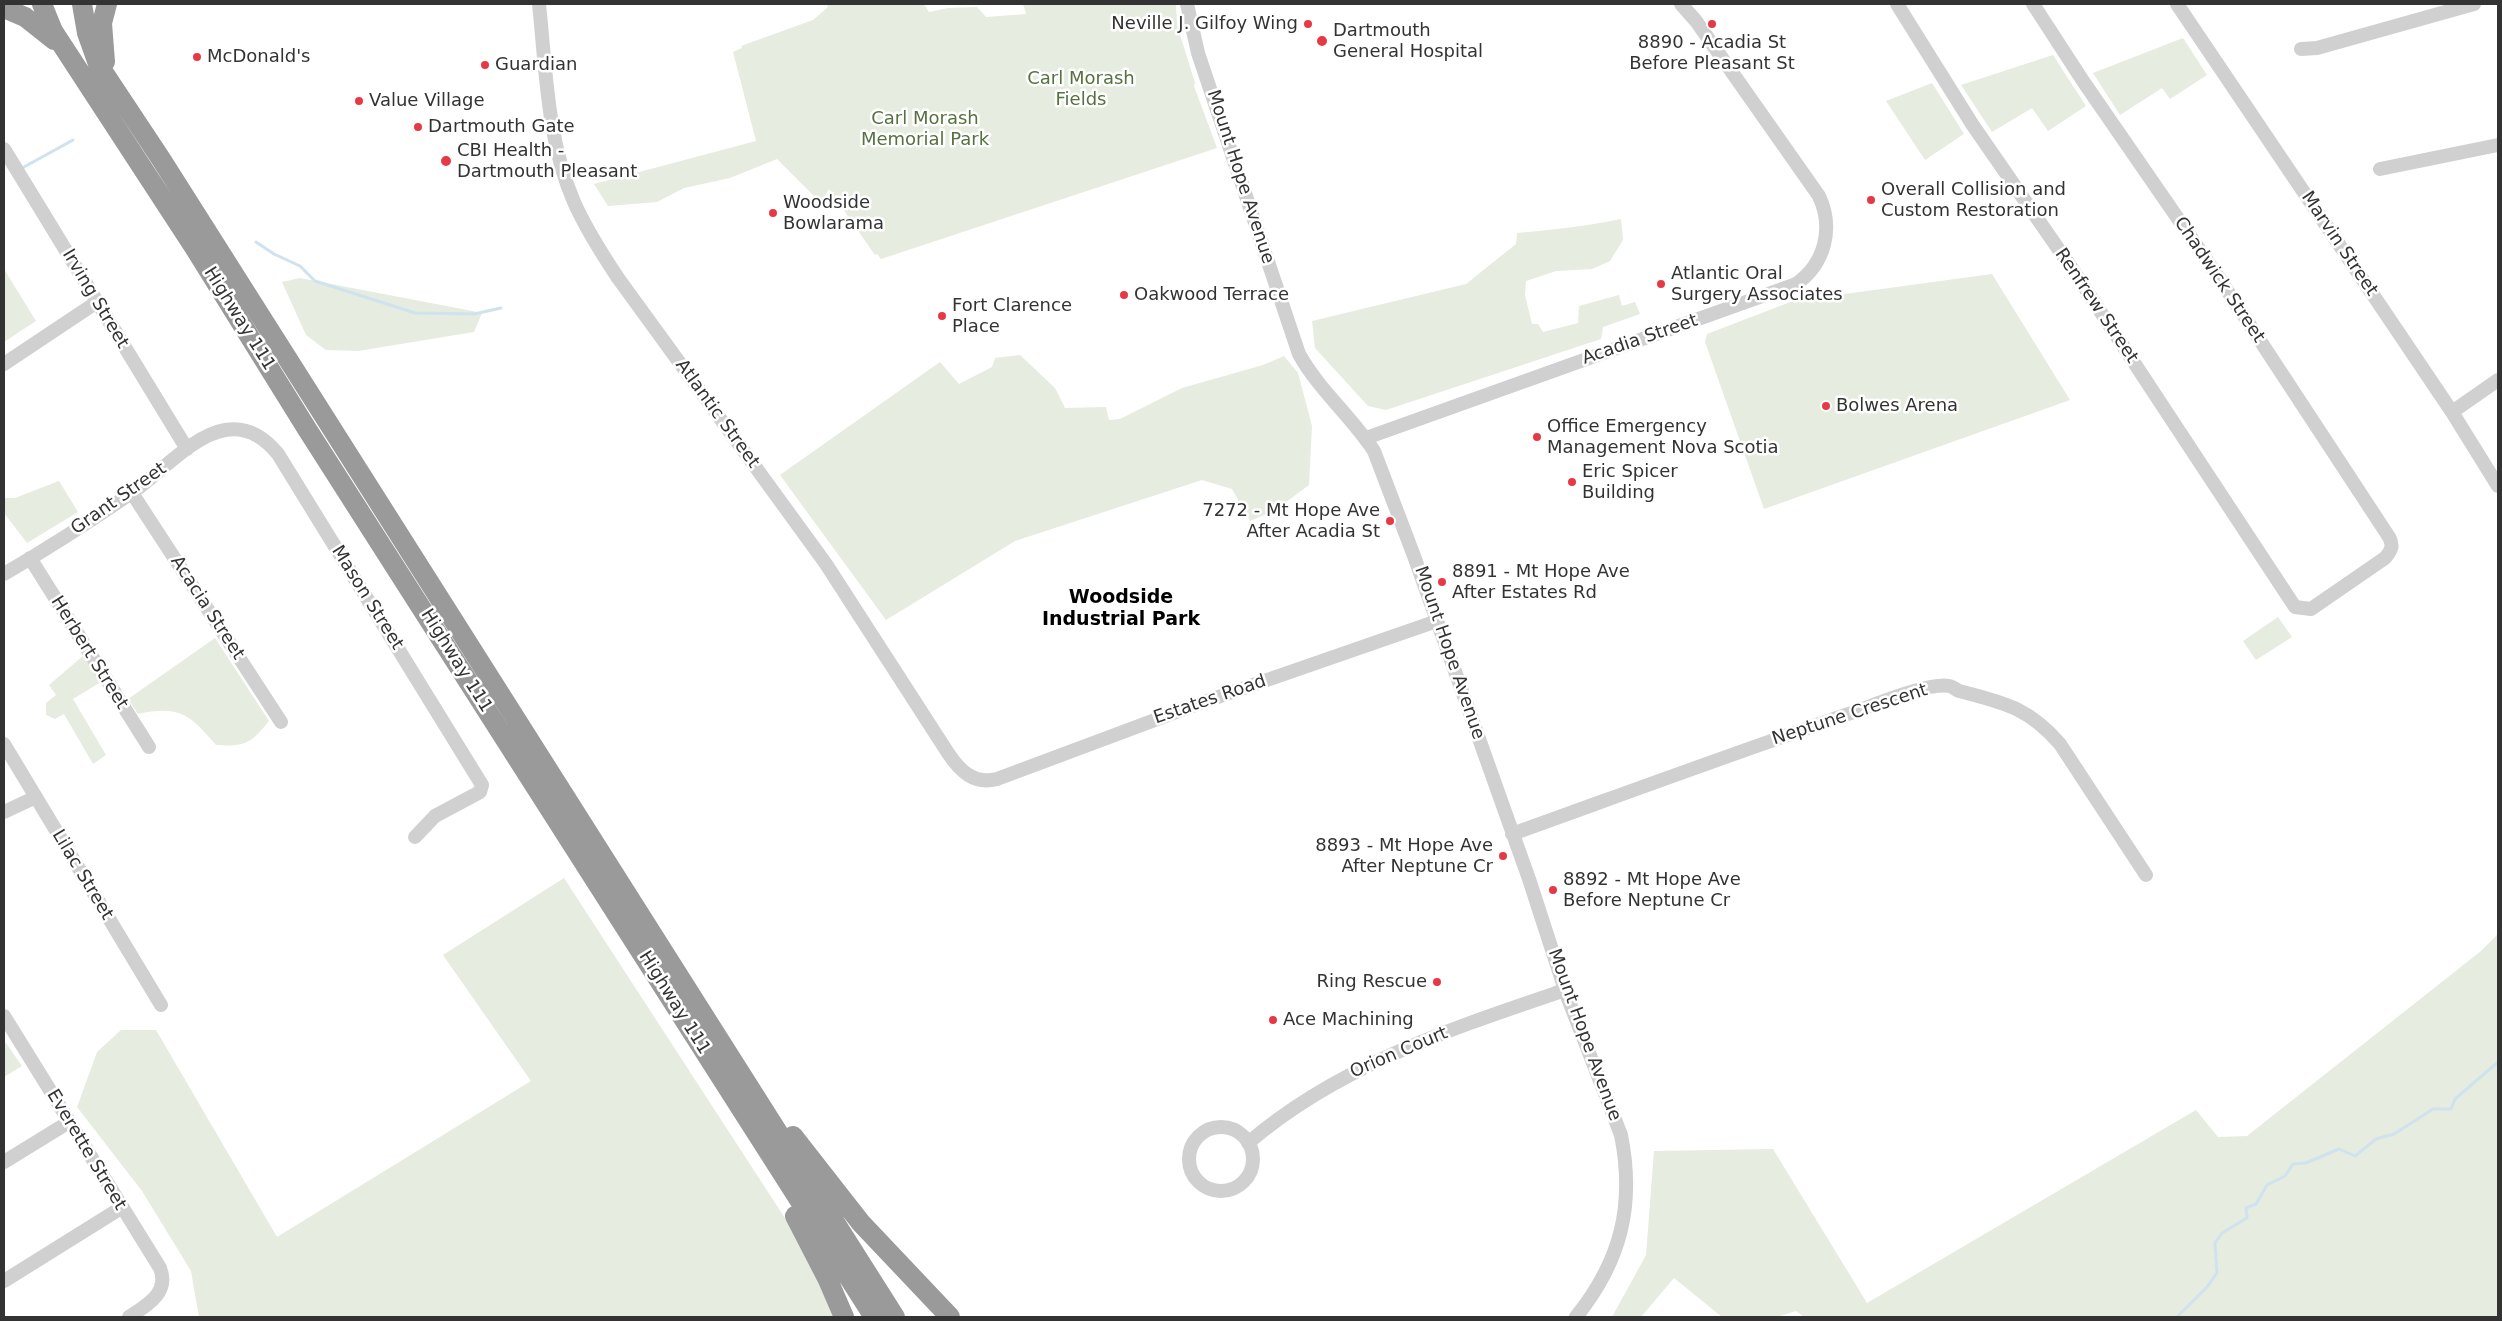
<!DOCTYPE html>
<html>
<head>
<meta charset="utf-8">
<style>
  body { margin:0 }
  #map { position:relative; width:2502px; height:1321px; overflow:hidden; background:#fff; font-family:"DejaVu Sans",sans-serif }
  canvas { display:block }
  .frame { position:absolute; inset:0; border:5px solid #333; pointer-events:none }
</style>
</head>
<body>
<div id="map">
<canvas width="2502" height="1321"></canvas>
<div class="frame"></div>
</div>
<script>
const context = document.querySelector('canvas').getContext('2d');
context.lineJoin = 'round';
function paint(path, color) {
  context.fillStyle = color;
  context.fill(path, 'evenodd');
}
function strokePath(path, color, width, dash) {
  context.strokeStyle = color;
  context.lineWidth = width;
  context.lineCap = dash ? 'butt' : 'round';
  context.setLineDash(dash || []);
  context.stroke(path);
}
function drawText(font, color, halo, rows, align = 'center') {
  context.font = font + ' "DejaVu Sans",sans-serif';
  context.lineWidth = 5;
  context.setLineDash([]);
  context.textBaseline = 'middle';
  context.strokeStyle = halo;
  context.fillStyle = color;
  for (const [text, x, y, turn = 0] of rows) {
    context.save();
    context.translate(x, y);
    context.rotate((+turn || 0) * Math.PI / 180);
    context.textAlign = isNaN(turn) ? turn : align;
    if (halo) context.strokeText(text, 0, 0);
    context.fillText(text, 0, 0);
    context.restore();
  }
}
paint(new Path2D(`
  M827 4H924L929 12 948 8 977 7 986 17 1026 14 1023 4H1176L1177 25 1195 83 1194 86 1217 148 881 259 877 254 875 255 829 189 821 203 777 159 730 178 684 188 657 202 608 206 594 184 756 141 733 52 742 48 741 46 813 20 828 7Z
  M2183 38 2207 75 2170 99 2162 88 2120 115 2093 73Z
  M2053 55 2086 106 2048 131 2032 108 1992 132 1961 85Z
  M1932 83 1964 134 1925 160 1886 101Z
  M1621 219 1623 240 1610 261 1592 269 1556 271 1526 281 1525 295 1532 324H1538L1543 332 1578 323 1579 306 1619 295 1622 306 1635 302 1640 314 1603 327 1601 339 1386 410 1368 406 1315 348 1312 321 1466 284 1516 244 1517 233C1553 230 1587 226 1621 219Z
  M4 269 36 321 4 342Z
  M1992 274 2070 400 1764 509 1705 342 1707 334 1793 301Z
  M300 278 462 309 482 313 474 332 358 351 326 350 306 335 282 282Z
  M1020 355 1055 388 1065 408 1106 407 1109 420 1120 419 1182 388 1263 365 1284 356 1298 373 1312 426 1309 485 1274 511 1250 521 1232 489 1202 480 1015 541 886 620 780 475 940 362 959 384 992 367 995 358Z
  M59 481 78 512 27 543 4 513V498H15Z
  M2278 617 2292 637 2256 660 2243 641Z
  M215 638 269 721C251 743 246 747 216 745 190 715 180 705 138 714L128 699Z
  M84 655 101 682 73 699 106 755 93 764 64 714 55 719 46 715V703L56 695 49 685Z
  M564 878 844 1309 832 1317H199L191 1271 142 1191 77 1107 97 1052 121 1030H156L277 1237 531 1081 443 955Z
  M2498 934V1317H1804L1796 1311 1777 1317H1722L1674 1278 1641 1317H1612L1646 1255 1654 1151 1773 1149 1867 1303 2196 1110 2218 1137 2247 1136 2481 951Z
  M6 1043 22 1066 4 1077V1044Z`), '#e6ecdf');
strokePath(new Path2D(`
  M24 167 73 140
  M256 242 274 254 300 266 315 281 415 313 474 314 501 308
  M2177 1317 2207 1287 2217 1273 2215 1243 2222 1233 2247 1218 2246 1208 2256 1204 2267 1185 2285 1176 2293 1164 2306 1163 2339 1149 2355 1156 2376 1139 2394 1134 2433 1109H2451L2455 1099 2498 1062`), '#cfe2ee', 3);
strokePath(new Path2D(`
  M539 4C546 70 547 140 574 202 586 229 602 254 618 278L826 564 948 753C960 771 974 785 997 779L1195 705 1437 621
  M1187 4 1198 53 1299 354C1319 390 1352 417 1374 451L1414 556 1529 879 1567 996 1621 1135C1635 1205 1621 1261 1576 1317
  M1897 4 1972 124 2075 273 2295 607 2311 609 2385 558C2391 551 2394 546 2389 537L2221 281 2083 81 2033 4
  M2177 4 2452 412 2498 486
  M2301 49 2317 48 2474 4
  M4 149 187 449
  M2380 169 2498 145
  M4 364 97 302
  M2452 412 2498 380
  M1366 438 1796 284C1825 264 1834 228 1819 196L1696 21 1681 4
  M132 493 281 722
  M30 558 149 747
  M4 574C47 549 89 522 130 494 157 476 193 435 225 430 247 426 265 438 278 454L482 785 480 792 435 816 415 837
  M4 744 161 1005
  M4 812 36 797
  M1512 834C1626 793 1740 751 1854 712 1875 705 1929 682 1949 686 1952 686 1956 690 1959 691 2004 703 2028 707 2060 744L2146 875
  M4 1016 160 1268C170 1293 146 1306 129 1317
  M1189 1159a32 32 0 1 1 64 0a32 32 0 1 1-64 0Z
  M1248 1143C1339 1065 1453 1028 1565 990
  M4 1162 69 1122
  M4 1281 121 1208`), '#d0d0d0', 14);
strokePath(new Path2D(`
  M42 4 53 31 194 247 307 429 874 1317
  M82 4 87 33 98 64 161 159 895 1317
  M4 8 25 17 54 40
  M105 62 102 23 107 4
  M793 1136 861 1223 950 1317
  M795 1216 828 1280 844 1317`), '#9a9a9a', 20);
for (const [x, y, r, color] of [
  [1308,24,5,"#e63946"],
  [1712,24,5,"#e63946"],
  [1322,41,6,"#e63946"],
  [197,57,5,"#e63946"],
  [485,65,5,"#e63946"],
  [359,101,5,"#e63946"],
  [418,127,5,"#e63946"],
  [446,161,6,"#e63946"],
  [1871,200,5,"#e63946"],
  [773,213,5,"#e63946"],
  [1661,284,5,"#e63946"],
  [1124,295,5,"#e63946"],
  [942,316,5,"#e63946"],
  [1826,406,5,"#e63946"],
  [1537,437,5,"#e63946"],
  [1572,482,5,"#e63946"],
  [1390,521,5,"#e63946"],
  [1442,582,5,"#e63946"],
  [1503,856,5,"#e63946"],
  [1553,890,5,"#e63946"],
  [1437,982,5,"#e63946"],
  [1273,1020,5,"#e63946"]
]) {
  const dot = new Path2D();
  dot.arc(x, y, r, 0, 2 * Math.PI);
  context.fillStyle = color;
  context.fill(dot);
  strokePath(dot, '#fff', 2);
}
drawText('18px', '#333', '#fff', [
  ["Neville J. Gilfoy Wing",1298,24,"right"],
  ["Dartmouth",1333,31],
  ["General Hospital",1333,52],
  ["8890 - Acadia St",1712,43,"center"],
  ["Before Pleasant St",1712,64,"center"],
  ["McDonald's",207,57],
  ["Guardian",495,65],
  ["Value Village",369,101],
  ["Dartmouth Gate",428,127],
  ["CBI Health -",457,151],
  ["Dartmouth Pleasant",457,172],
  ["Overall Collision and",1881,190],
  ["Custom Restoration",1881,211],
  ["Woodside",783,203],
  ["Bowlarama",783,224],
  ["Atlantic Oral",1671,274],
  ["Surgery Associates",1671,295],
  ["Oakwood Terrace",1134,295],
  ["Fort Clarence",952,306],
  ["Place",952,327],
  ["Bolwes Arena",1836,406],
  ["Office Emergency",1547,427],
  ["Management Nova Scotia",1547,448],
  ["Eric Spicer",1582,472],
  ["Building",1582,493],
  ["7272 - Mt Hope Ave",1380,511,"right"],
  ["After Acadia St",1380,532,"right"],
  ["8891 - Mt Hope Ave",1452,572],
  ["After Estates Rd",1452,593],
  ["8893 - Mt Hope Ave",1493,846,"right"],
  ["After Neptune Cr",1493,867,"right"],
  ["8892 - Mt Hope Ave",1563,880],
  ["Before Neptune Cr",1563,901],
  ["Ring Rescue",1427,982,"right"],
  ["Ace Machining",1283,1020]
], 'left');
drawText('18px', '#56703f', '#fff', [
  ["Carl Morash",1081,79],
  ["Fields",1081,100],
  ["Carl Morash",925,119],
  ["Memorial Park",925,140]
]);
drawText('18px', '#333', '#fff', [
  ["Mount Hope Avenue",1240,177,72],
  ["Marvin Street",2339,244,56],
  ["Chadwick Street",2219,280,56],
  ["Irving Street",95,299,59],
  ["Renfrew Street",2096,306,56],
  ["Highway 111",239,319,58],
  ["Acadia Street",1640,340,-19],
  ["Atlantic Street",717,414,54],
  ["Grant Street",119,499,-35],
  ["Mason Street",367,598,58],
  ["Acacia Street",207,608,57],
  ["Herbert Street",89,653,58],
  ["Mount Hope Avenue",1449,653,71],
  ["Highway 111",456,661,58],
  ["Estates Road",1210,700,-19],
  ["Neptune Crescent",1850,715,-18],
  ["Lilac Street",82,875,59],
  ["Highway 111",674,1003,58],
  ["Mount Hope Avenue",1584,1035,70],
  ["Orion Court",1399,1053,-23],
  ["Everette Street",86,1150,59]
]);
drawText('bold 19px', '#000', '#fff', [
  ["Woodside",1121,598],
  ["Industrial Park",1121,620]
]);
</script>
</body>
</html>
